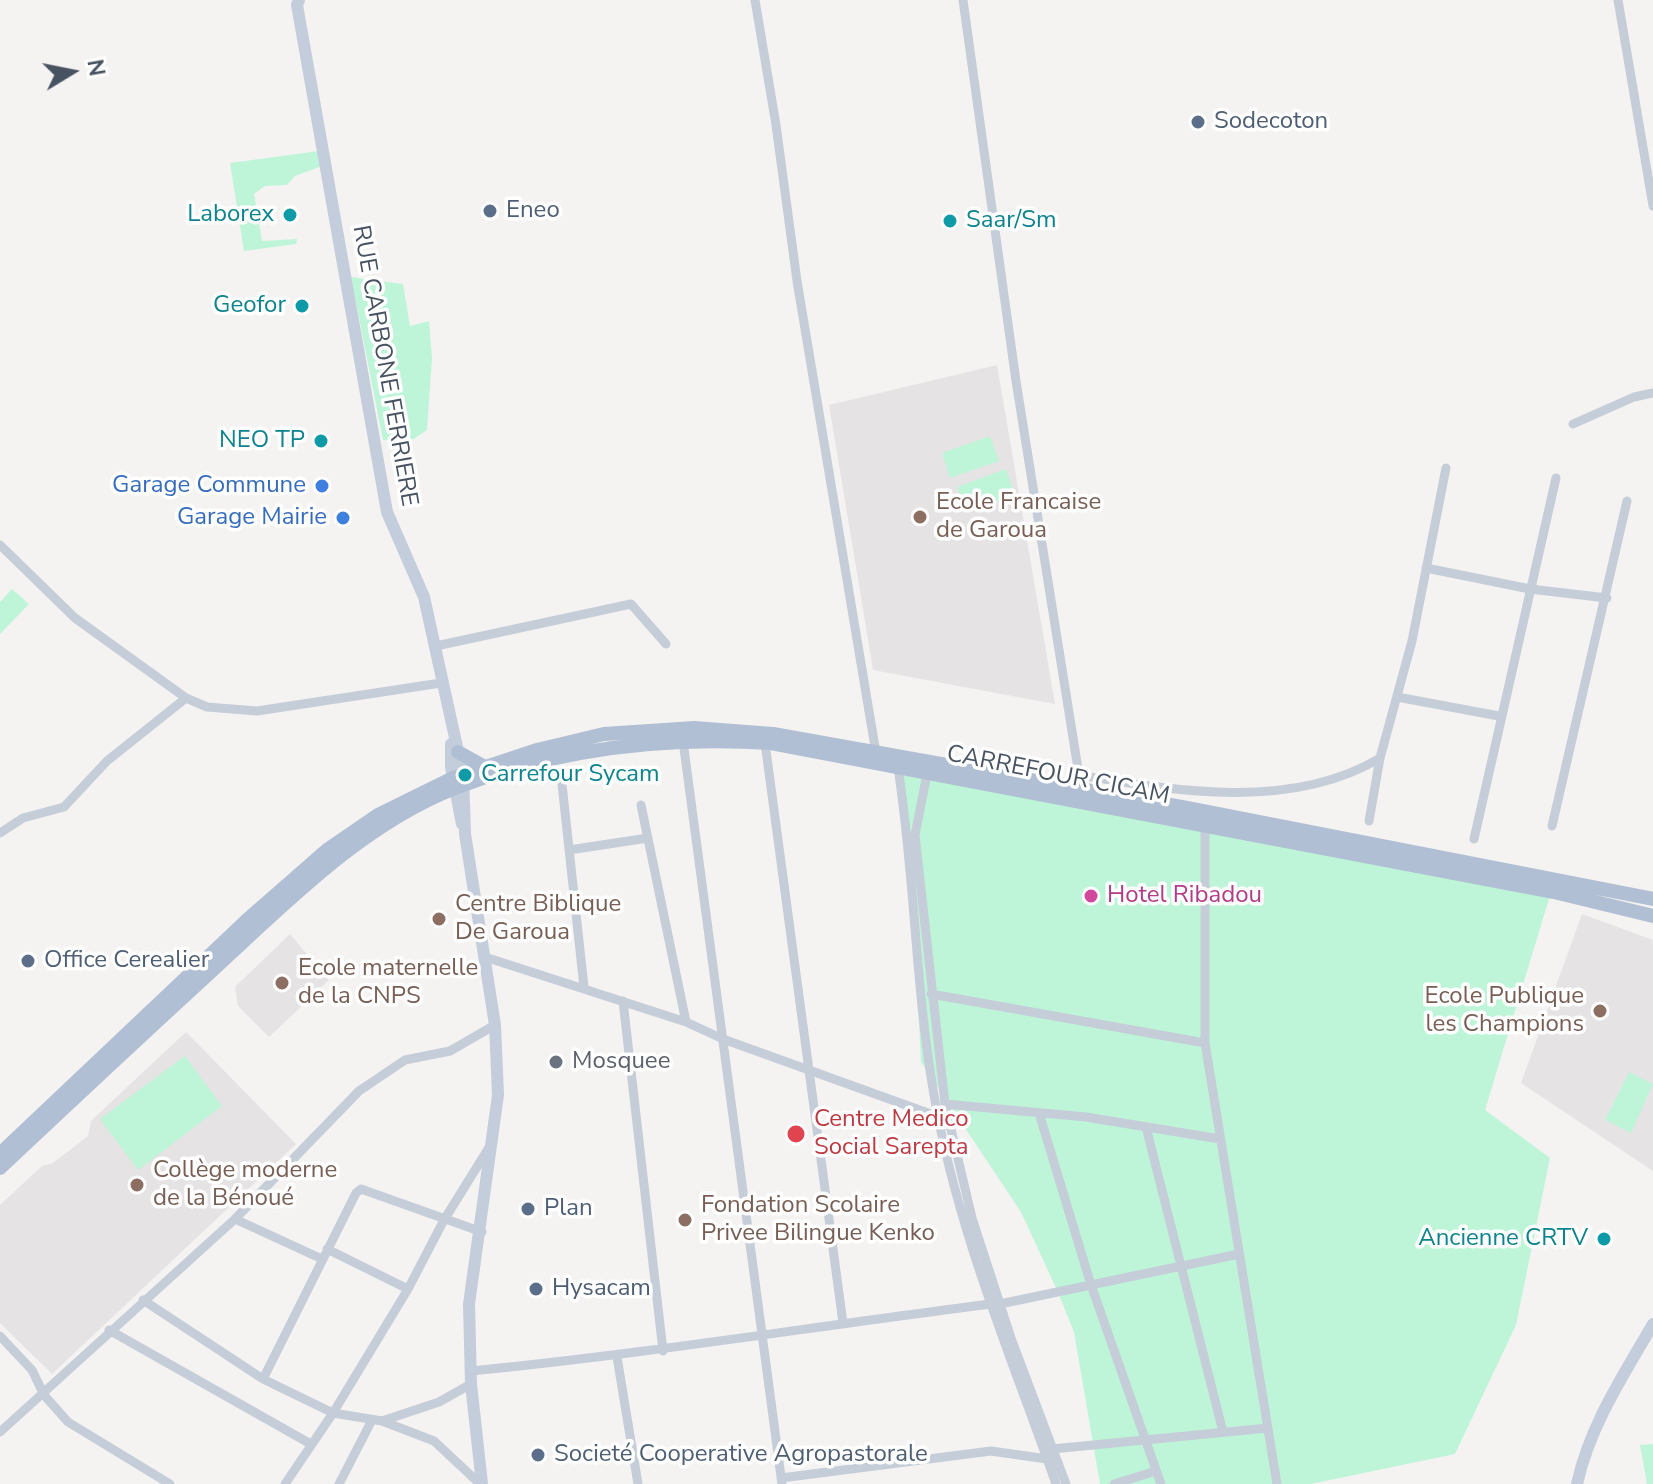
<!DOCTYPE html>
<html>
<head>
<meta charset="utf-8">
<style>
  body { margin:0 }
  #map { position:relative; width:1653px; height:1484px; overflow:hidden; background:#f5f2f2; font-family:"Nunito Sans",sans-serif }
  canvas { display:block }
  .north { position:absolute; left:32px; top:32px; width:80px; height:80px; -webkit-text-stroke:6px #fff; paint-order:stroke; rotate:80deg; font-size:22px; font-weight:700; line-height:32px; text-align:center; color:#485362 }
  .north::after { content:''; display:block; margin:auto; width:28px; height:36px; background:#485362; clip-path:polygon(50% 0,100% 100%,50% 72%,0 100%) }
</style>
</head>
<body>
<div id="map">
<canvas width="1653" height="1484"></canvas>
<div class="north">N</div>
</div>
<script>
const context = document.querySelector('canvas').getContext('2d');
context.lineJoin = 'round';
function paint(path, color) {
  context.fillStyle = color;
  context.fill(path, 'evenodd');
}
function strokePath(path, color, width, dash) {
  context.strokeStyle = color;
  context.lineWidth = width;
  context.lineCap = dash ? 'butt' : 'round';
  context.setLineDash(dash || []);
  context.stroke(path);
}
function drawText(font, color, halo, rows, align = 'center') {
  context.font = font + ' "Nunito Sans",sans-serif';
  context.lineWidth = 7;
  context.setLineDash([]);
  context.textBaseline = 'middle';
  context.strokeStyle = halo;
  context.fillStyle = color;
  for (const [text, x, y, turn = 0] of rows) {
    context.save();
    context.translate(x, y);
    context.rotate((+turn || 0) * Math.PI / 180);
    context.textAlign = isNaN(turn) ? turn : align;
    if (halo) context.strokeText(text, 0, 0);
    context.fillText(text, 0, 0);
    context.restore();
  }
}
paint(new Path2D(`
  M997 365 1055 704 873 670 829 405Z
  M1582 914 1653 940V1171L1521 1083Z
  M290 934 329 980 269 1037 238 1006 235 987Z
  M186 1032 296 1144 52 1374 0 1323V1205L42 1166 53 1163 88 1136 91 1121Z`), '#e6e3e4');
paint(new Path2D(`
  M319 151 322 166 295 176 287 185 265 186 254 194 262 241 297 239 296 244 244 251 230 163Z
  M351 277 403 284 410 326 429 321 432 358 427 430 409 442 383 440Z
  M990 436 999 461 950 478 942 453Z
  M1006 469 1015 495 966 512 957 487Z
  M12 589 29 604 0 634V602Z
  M895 774 1552 889 1485 1110 1550 1158 1516 1325 1455 1454 1311 1484H1100L1074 1332 1057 1290 1021 1212 921 1062 913 908Z
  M185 1056 222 1106 138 1170 100 1119Z
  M1629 1072 1653 1084 1631 1133 1605 1120Z
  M1653 1444V1484H1647L1640 1445Z`), '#bef5d8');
strokePath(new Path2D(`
  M755 0 776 125 797 281 876 753
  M963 0 1016 381 1079 775 1077 791
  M1618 0 1653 206
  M1573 424 1634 397 1653 393
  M0 545 75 618 186 698 207 707 257 711 441 683
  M1426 568 1530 589 1607 598
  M436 646 631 604 666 644
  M1397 697 1499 716
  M683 741 782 1484
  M765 743 843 1323
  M898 768C915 876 915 987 934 1095 957 1230 1011 1356 1056 1484
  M927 774 915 835 945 1104 972 1218 1011 1338 1066 1484
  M561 775 584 987
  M1079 775C1175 791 1292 811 1380 758
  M641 805 686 1022
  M1369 821 1380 758 1412 641 1446 468
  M1552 826 1627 501
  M1205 827V1043L1277 1484
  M0 833 23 818 64 807 107 761 186 698
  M1474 839 1556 478
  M569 850 648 838
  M485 957 686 1022 723 1039 939 1117
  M931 994 1205 1043
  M623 1001 663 1351
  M945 1104 1086 1117 1220 1139
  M1039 1113 1091 1285 1161 1484
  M1146 1127 1223 1432
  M235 1219 322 1259
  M327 1249 408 1289
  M143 1300 263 1379 333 1413 382 1421 434 1441 480 1484
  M1000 1304 1239 1254
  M109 1330 309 1443
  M0 1336 32 1370 44 1395 68 1422 170 1484
  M617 1357 638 1484
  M471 1371C645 1354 817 1326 991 1304
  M263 1379 356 1193 361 1189 482 1232
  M382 1421 439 1402 471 1384
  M0 1432 235 1219 359 1091 405 1060 450 1051 495 1025
  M1052 1449 1268 1428
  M781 1478 991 1451 1047 1459
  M285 1484 333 1413 408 1289 444 1220 490 1146
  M339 1484 372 1420
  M1114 1484 1156 1471`), '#c5cdd8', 9);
strokePath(new Path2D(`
  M299 0 297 5 387 512 424 597 463 774 465 834 495 1025 498 1095 469 1304 471 1384 482 1484
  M451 744V767L462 824
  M1577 1484C1590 1425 1623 1376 1653 1324`), '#c4cddc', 12);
strokePath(new Path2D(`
  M458 752 485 767
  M0 1154 247 920 327 850 378 815 453 778 537 750 604 734 694 728 773 734 1187 808 1653 899
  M0 1168C72 1100 145 1032 218 965 289 900 363 824 455 788 556 749 663 736 771 743L1554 892 1653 916`), '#b0bfd3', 14);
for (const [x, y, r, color] of [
  [1198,122,8,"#5c6f8a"],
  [490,211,8,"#5c6f8a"],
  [290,215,8,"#0f9aa8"],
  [950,221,8,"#0f9aa8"],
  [302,306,8,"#0f9aa8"],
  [321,441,8,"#0f9aa8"],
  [322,486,8,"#3f7fe0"],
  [920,517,8,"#8d6e63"],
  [343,518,8,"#3f7fe0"],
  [465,775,8,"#0f9aa8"],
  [1091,896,8,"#d1479c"],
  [439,919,8,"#8d6e63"],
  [28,961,8,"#5c6f8a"],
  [282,983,8,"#8d6e63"],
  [1600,1011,8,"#8d6e63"],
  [556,1062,8,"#6b7280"],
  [796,1134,10,"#e0444e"],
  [137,1185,8,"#8d6e63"],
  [528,1209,8,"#5c6f8a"],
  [685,1220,8,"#8d6e63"],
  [1604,1239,8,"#0f9aa8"],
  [536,1289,8,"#5c6f8a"],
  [538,1455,8,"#5c6f8a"]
]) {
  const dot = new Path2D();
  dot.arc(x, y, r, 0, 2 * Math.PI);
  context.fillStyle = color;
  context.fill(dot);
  strokePath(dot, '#fff', 3);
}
drawText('24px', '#4e5e75', '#fff', [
  ["Sodecoton",1214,122],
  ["Eneo",506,211],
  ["Office Cerealier",44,961],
  ["Plan",544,1209],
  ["Hysacam",552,1289],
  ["Societé Cooperative Agropastorale",554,1455]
], 'left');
drawText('24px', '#0d838f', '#fff', [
  ["Laborex",274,215],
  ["Saar/Sm",966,221,"left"],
  ["Geofor",286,306],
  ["NEO TP",305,441],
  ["Carrefour Sycam",481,775,"left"],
  ["Ancienne CRTV",1588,1239]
], 'right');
drawText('24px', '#485362', '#fff', [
  ["RUE CARBONE FERRIERE",384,366,80],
  ["CARREFOUR CICAM",1058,776,11]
]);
drawText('24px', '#366cbe', '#fff', [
  ["Garage Commune",306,486],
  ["Garage Mairie",327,518]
], 'right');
drawText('24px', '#785e54', '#fff', [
  ["Ecole Francaise",936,503],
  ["de Garoua",936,531],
  ["Centre Biblique",455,905],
  ["De Garoua",455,933],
  ["Ecole maternelle",298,969],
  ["de la CNPS",298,997],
  ["Ecole Publique",1584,997,"right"],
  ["les Champions",1584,1025,"right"],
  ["Collège moderne",153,1171],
  ["de la Bénoué",153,1199],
  ["Fondation Scolaire",701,1206],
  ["Privee Bilingue Kenko",701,1234]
], 'left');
drawText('24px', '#b23c85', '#fff', [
  ["Hotel Ribadou",1107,896]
], 'left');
drawText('24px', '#5b616d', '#fff', [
  ["Mosquee",572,1062]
], 'left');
drawText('24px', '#be3a42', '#fff', [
  ["Centre Medico",814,1120],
  ["Social Sarepta",814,1148]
], 'left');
</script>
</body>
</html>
